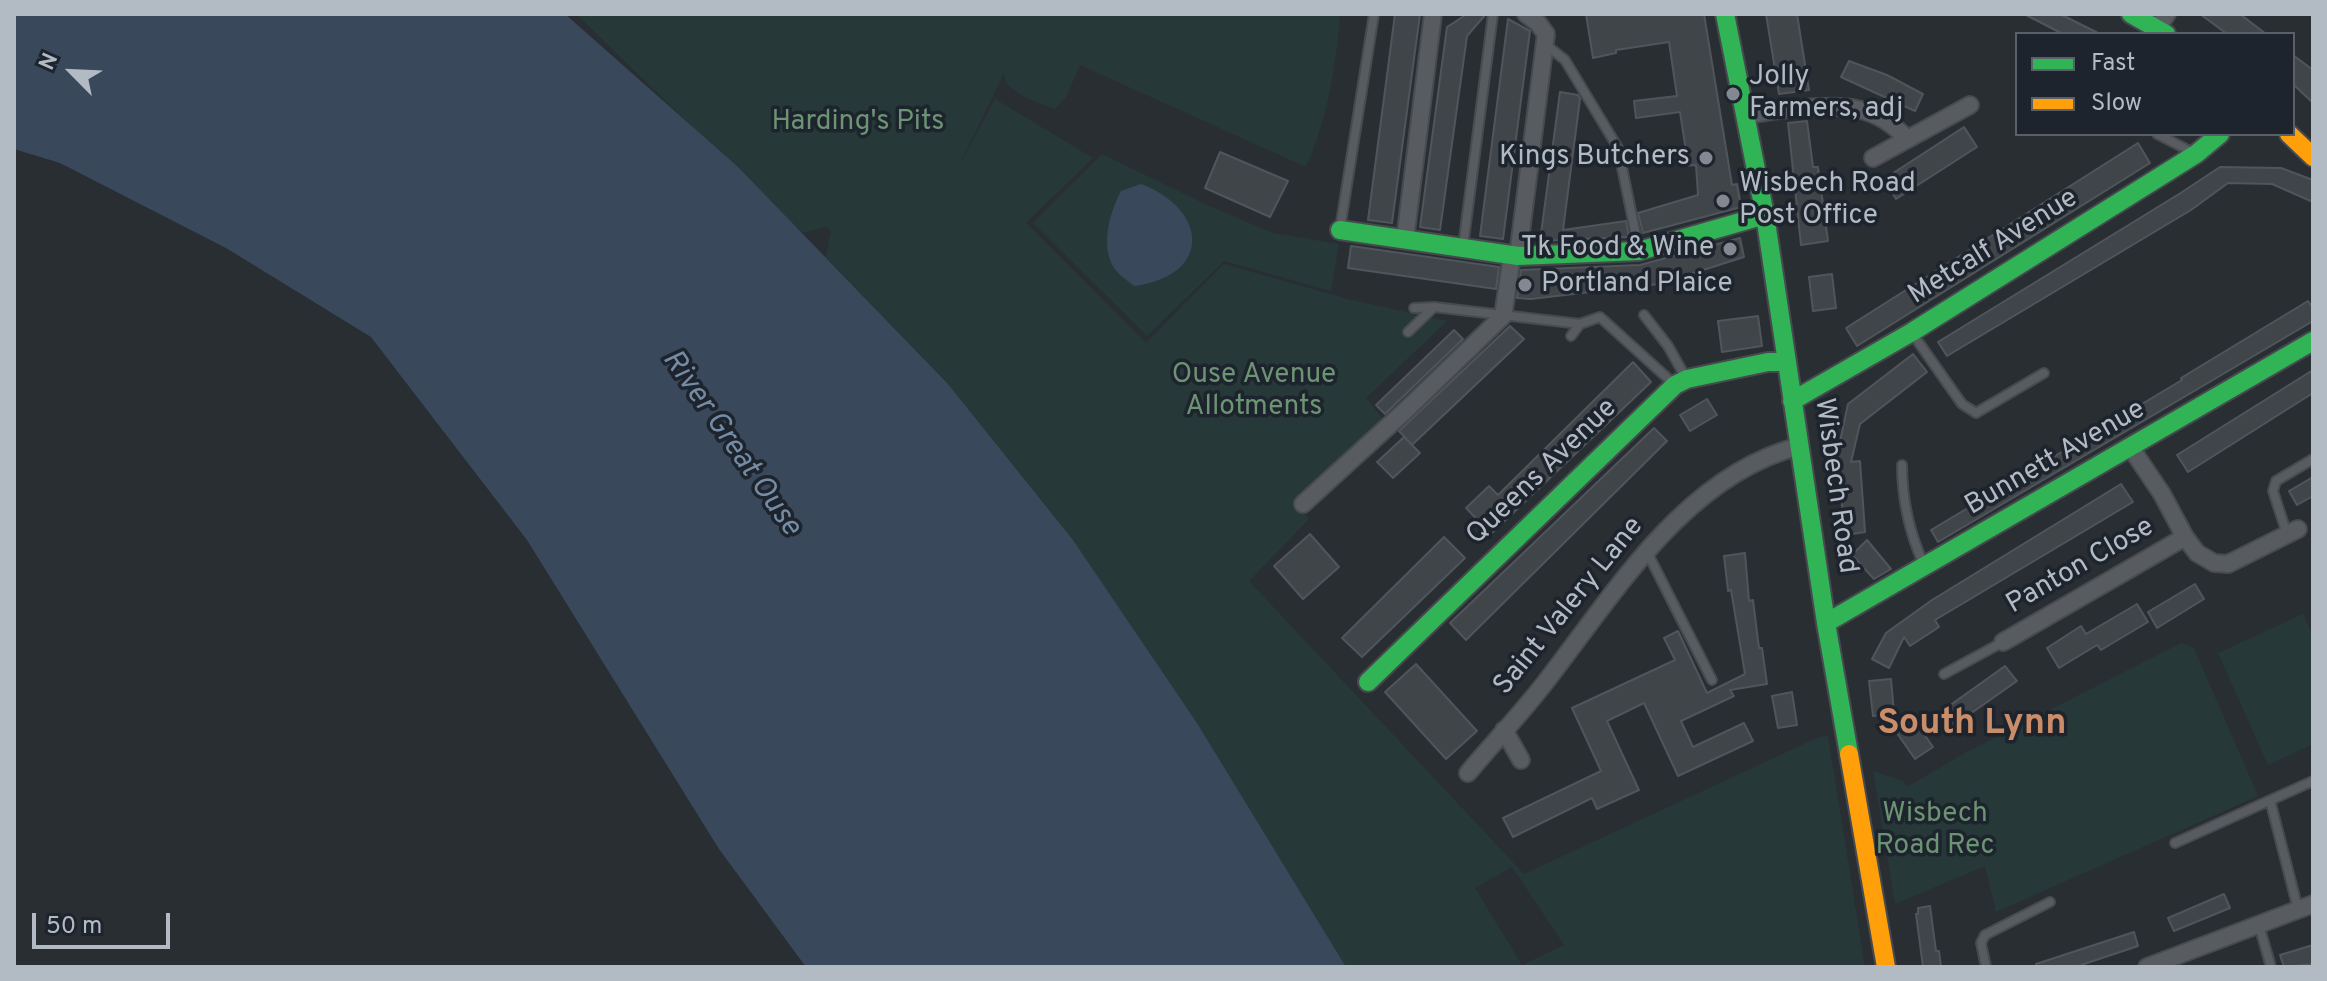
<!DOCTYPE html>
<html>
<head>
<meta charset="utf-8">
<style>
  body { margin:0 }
  #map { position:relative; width:2327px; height:981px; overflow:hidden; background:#292e33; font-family:Overpass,sans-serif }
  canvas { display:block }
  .frame { position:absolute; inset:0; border:16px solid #b2bac4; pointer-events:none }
  .legend { position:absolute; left:2015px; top:32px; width:280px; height:104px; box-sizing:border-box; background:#1d242d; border:2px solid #596069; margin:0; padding:10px 14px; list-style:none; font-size:24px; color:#b2bac4 }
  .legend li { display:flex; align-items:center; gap:16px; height:40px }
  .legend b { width:40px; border:2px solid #596069 }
  .north { position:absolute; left:32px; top:32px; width:80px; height:80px; -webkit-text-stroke:6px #1d242d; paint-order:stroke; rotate:294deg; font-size:22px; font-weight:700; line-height:32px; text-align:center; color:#b2bac4 }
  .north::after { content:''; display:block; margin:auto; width:28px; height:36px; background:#b2bac4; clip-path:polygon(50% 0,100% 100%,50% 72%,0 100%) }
  .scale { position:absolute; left:32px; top:913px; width:138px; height:36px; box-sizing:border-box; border:4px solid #b2bac4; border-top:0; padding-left:10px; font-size:24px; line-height:28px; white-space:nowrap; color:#b2bac4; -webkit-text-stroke:6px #1d242d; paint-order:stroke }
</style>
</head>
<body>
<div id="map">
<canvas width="2327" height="981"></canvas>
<div class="frame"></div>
<ul class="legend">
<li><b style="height:10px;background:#30b455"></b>Fast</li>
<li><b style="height:10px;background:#ff9f0a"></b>Slow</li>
</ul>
<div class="north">N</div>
<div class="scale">50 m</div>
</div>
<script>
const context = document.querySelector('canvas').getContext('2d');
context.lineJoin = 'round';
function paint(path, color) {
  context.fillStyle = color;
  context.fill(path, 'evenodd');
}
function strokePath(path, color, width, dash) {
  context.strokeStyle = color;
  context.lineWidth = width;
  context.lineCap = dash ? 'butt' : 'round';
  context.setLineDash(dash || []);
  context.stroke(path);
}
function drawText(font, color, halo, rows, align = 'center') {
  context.font = font + ' Overpass,sans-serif';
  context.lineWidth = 7;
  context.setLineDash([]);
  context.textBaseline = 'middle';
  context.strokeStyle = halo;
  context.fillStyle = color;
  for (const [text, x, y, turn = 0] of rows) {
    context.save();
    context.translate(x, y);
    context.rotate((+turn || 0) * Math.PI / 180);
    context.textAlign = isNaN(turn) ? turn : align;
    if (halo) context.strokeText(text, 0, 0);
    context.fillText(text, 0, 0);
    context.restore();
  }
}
paint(new Path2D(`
  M576 14H1342L1340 17C1335 69 1328 118 1306 167L1080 65 1066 97 1055 109C1037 101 1005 94 1004 73L958 168 995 99 1093 158 1026 223 1146 343 1224 264 1348 299 1447 321 1366 398 1386 423 1295 504 1309 519 1249 581 1524 874 1819 737 1828 736 1865 967H1346L1197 723 1073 540 948 384 826 257 831 231 826 227 802 233ZM1512 867 1564 945 1522 965 1475 888Z
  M1102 154 1207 205 1273 233 1339 244 1331 291 1224 261 1147 336 1033 223Z
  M2303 614 2313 636V744L2268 765 2218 653Z
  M2181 643 2194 648 2258 796 1996 912 1985 866 1895 904 1873 771 1903 781 1907 787 1965 753Z`), '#273839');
paint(new Path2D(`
  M14 14H565L738 167 948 384 1073 540 1197 723 1346 967H806L719 849 527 540 371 337 226 248 60 163 14 149Z
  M1141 184C1209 210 1212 276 1134 286 1127 280 1119 275 1114 268 1100 245 1110 212 1121 191Z`), '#39495b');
const building = new Path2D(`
  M1395 14H1420L1392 223 1368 220Z
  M1467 14H1486L1467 36 1440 230 1420 227 1447 27Z
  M1586 14H1704L1732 185 1737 184 1741 207 1643 233 1638 213 1698 195 1696 165 1683 166 1682 152 1686 151 1680 112 1636 118 1634 101 1677 96 1669 42 1616 50V53L1593 58Z
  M1766 14H1797L1809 90 1779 94Z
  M2024 14H2060L2100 34H2063Z
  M2200 14H2240L2266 34H2227Z
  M1508 19 1530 31 1503 239 1480 236Z
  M2293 55 2313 70V103L2293 84Z
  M1849 61 1887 75 1923 94 1915 111 1841 77Z
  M1560 92 1578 95 1580 99 1563 230 1626 221 1629 237 1540 241Z
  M1807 121 1813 167H1818L1828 241 1801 245 1788 123Z
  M1964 127 1977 147 1896 199 1884 179Z
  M2138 143 2150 163 1857 346 1846 328Z
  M1220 152 1288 181 1270 217 1205 188Z
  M2220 167 2281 168 2313 180V202L2272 184 2228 183 2191 210 1947 356 1938 342 2179 194Z
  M1740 238 1744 257 1659 284 1531 299 1517 298 1521 270 1640 265Z
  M1351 246 1499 267 1496 289 1348 268Z
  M1832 274 1836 308 1813 311 1809 277Z
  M2308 301 2313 308V321L1938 542 1931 530 2182 380 2181 378Z
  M1758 316 1762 346 1722 352 1718 321Z
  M1510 326 1524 339 1412 445 1399 431Z
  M1454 330 1463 339 1385 414 1376 405Z
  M1913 354 1927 372 1860 424 1851 462 1860 461 1865 532 1846 535 1836 460 1848 404Z
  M1633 362 1651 382 1491 534 1466 508 1489 486 1498 495Z
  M2313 370V393L2188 472 2177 455Z
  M1707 399 1717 415 1690 431 1680 415Z
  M1654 428 1667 441 1466 640 1450 623Z
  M1404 437 1420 453 1393 478 1377 462Z
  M2313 477V496L2297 505 2289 491Z
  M2121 484 2133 502 1935 620 1939 627 1910 646 1904 637 1889 668 1872 659 1886 633 1932 600Z
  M1310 534 1339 567 1303 599 1274 566Z
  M1444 537 1465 558 1362 657 1342 638Z
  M1867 540 1891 569 1874 579 1852 555Z
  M1745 553 1749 601 1753 600 1759 648H1762L1767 684 1730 690 1734 696 1681 721 1693 747 1744 723 1753 741 1678 776 1644 703 1607 721 1639 790 1597 809 1592 798 1513 837 1503 818 1601 771 1572 708 1675 660 1664 638 1678 631 1707 693 1745 674 1731 590 1728 591 1724 556Z
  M2195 584 2204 599 2157 628 2148 612Z
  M2137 604 2148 622 2101 650 2097 645 2059 668 2047 648 2081 626 2086 634Z
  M1416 664 1477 731 1446 759 1385 692Z
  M2005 666 2017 681 1953 726 1942 711Z
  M1891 679 1894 713 1873 716 1869 681Z
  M1792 692 1797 725 1778 728 1772 696Z
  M1910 714 1933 747 1915 759 1892 726Z
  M2224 894 2230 908 2174 931 2168 918Z
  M1930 906 1936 951H1939L1941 967H1923L1916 914H1918V908Z
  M2134 932 2138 946 2075 967H2036V964Z
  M2313 945V964L2284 967 2280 955Z`);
paint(building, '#40454a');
strokePath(building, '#50555b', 2);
const lane = new Path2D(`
  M1546 45 1565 60 1618 148 1639 250
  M2157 134 2192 152
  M1340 229 1374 14
  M1463 247 1493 14
  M1434 307 1580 324
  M1644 315 1668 346 1686 378
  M1408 332 1434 307 1414 308
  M1912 333 1962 404 1976 413 2044 373
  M1571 336 1580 324 1600 317 1674 384
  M1902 465C1902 501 1909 532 1924 565
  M2287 534 2273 491 2276 481 2313 459
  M1647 552 1712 680
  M1944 674 2003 642
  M2270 800 2298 909
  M2175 843 2313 781
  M2259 925 2271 967
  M1986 967 1981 943 1985 935 2050 902`);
const street = new Path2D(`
  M2157 28 2167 14
  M1746 116C1765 111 1784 109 1803 108 1846 105 1876 105 1907 139
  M1873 158 1970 105
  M1405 240 1433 14
  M1518 256 1546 34 1538 23 1526 14
  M2131 448 2162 494 2185 537 2197 553 2214 563 2228 564 2298 529
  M1303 504 1406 410 1503 316 1512 256
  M2003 642 2185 537
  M1504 730 1521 760
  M1468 773C1493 743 1520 715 1544 684 1613 596 1684 475 1800 446
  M2147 967 2313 904`);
const fast = new Path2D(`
  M1725 14 1765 215 1826 623 1849 754
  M2131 14 2166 34
  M1340 230 1518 256 1639 251 1765 215
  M1792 401 1912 332 2196 154 2220 134
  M1826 623 2313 341
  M1368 682 1675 385 1687 379 1768 362H1787`);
const slow = new Path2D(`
  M2289 134 2313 157
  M1849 754 1886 967`);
strokePath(lane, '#474b4f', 12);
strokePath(street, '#474b4f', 20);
strokePath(fast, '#464a50', 22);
strokePath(slow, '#464a50', 22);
strokePath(lane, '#585c61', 8);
strokePath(street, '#585c61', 16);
strokePath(fast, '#30b455', 18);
strokePath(slow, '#ff9f0a', 18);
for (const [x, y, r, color] of [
  [1733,94,8,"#828991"],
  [1706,158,8,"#828991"],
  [1723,201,8,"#828991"],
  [1730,249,8,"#828991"],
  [1525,285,8,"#828991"]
]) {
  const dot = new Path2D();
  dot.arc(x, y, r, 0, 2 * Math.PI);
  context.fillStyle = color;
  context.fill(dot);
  strokePath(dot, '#1d242d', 3);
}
drawText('28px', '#b2bac4', '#1d242d', [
  ["Jolly",1749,78],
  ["Farmers, adj",1749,110],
  ["Kings Butchers",1690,158,"right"],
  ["Wisbech Road",1739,185],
  ["Post Office",1739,217],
  ["Tk Food & Wine",1714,249,"right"],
  ["Portland Plaice",1541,285]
], 'left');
drawText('28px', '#6c9373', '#1d242d', [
  ["Harding's Pits",858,123],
  ["Ouse Avenue",1254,376],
  ["Allotments",1254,408],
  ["Wisbech",1935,815],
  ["Road Rec",1935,847]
]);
drawText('28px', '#b2bac4', '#1d242d', [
  ["Metcalf Avenue",1994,248,-32],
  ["Bunnett Avenue",2056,459,-30],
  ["Queens Avenue",1543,473,-44],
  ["Wisbech Road",1834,486,82],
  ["Panton Close",2081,567,-30],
  ["Saint Valery Lane",1570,607,-51]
]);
drawText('italic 30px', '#768ca5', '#1d242d', [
  ["River Great Ouse",730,444,55]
]);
drawText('bold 36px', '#c98d69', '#1d242d', [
  ["South Lynn",1972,726]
]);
</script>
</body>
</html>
